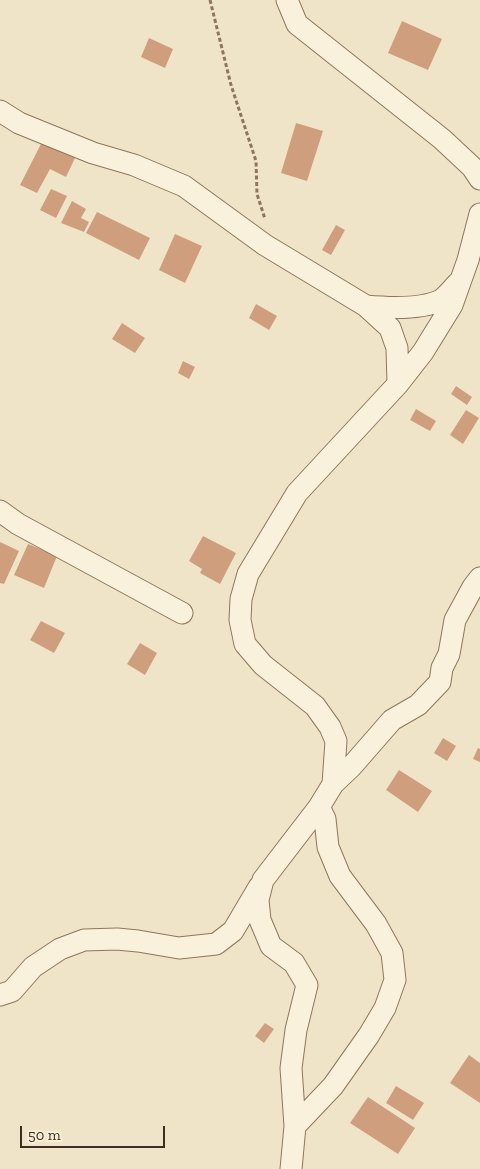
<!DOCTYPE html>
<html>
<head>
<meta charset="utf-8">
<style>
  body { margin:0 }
  #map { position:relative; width:480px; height:1169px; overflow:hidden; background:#f0e4c8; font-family:"Zilla Slab",serif }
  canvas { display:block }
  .scale { position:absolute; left:20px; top:1126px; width:145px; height:22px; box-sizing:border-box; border:2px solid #3d2e20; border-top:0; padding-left:6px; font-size:15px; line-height:18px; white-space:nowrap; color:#3d2e20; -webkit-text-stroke:4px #f7eed8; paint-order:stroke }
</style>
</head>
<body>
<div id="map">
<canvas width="480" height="1169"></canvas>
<div class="scale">50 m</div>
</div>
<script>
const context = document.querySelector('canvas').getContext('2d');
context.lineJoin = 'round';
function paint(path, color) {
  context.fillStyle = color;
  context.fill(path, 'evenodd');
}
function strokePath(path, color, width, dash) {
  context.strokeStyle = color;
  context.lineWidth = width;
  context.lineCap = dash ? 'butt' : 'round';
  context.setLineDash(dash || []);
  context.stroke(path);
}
paint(new Path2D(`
  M402 21 442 39 428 70 388 53Z
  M149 38 173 49 165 68 141 57Z
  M296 123 323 131 307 181 281 173Z
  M42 142 75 158 66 177 50 169 37 193 20 185Z
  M51 189 67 196 56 218 40 210Z
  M72 201 86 209 81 218 89 222 84 232 61 223Z
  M97 212 150 238 139 260 86 233Z
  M336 225 345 230 331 255 322 250Z
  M175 234 202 246 185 283 159 270Z
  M256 304 277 316 269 330 249 318Z
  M122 323 145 338 135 353 112 339Z
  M183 361 195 367 189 379 178 373Z
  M456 386 472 397 467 405 451 394Z
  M416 409 436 421 430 431 410 420Z
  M466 410 479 418 463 444 450 435Z
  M203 536 236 553 220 584 200 573 202 569 189 561Z
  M0 542 19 551 4 584 0 583Z
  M28 544 57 556 44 588 14 575Z
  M41 621 65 633 54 653 30 640Z
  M140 643 157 653 145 675 127 664Z
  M443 738 456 746 447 761 434 753Z
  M478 748 480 749V762L473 759Z
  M399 770 432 791 418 812 386 790Z
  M265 1023 274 1029 264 1043 255 1036Z
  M469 1055 480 1063V1103L450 1083Z
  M396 1086 424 1103 413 1120 386 1103Z
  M368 1097 415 1128 398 1154 350 1123Z`), '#cf9f7d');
const street = new Path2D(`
  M287 0 297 24 442 139 472 167 480 179
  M0 111 19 123 93 153 134 165 184 186 265 245 366 306 390 328 397 348 398 384
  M366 306C388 308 421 310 441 300 447 296 453 288 458 283
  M0 511 18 524 182 613
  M333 784 351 767 392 720 418 705 440 682 442 668 449 654 455 620 473 587 480 578
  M319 807 325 819 328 847 340 876 376 924 392 953 395 980 385 1008 369 1035 333 1086 295 1126 291 1068 296 1030 307 985 294 963 271 946 260 920 258 900 263 880 319 807 333 784 336 741 330 727 315 706 263 665 245 644 240 620 241 599 248 574 297 493 398 384 423 352 452 305 468 260 480 214
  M0 995 12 991 33 967 60 949 84 940 117 939 138 941 179 948 216 944 233 931 259 887
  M291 1169 295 1126`);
strokePath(street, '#8d765c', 23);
strokePath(new Path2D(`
  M210 0 231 85 256 161 257 194 265 219`), '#8d765c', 3, [4, 2.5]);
strokePath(street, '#faf1dc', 21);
</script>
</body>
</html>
